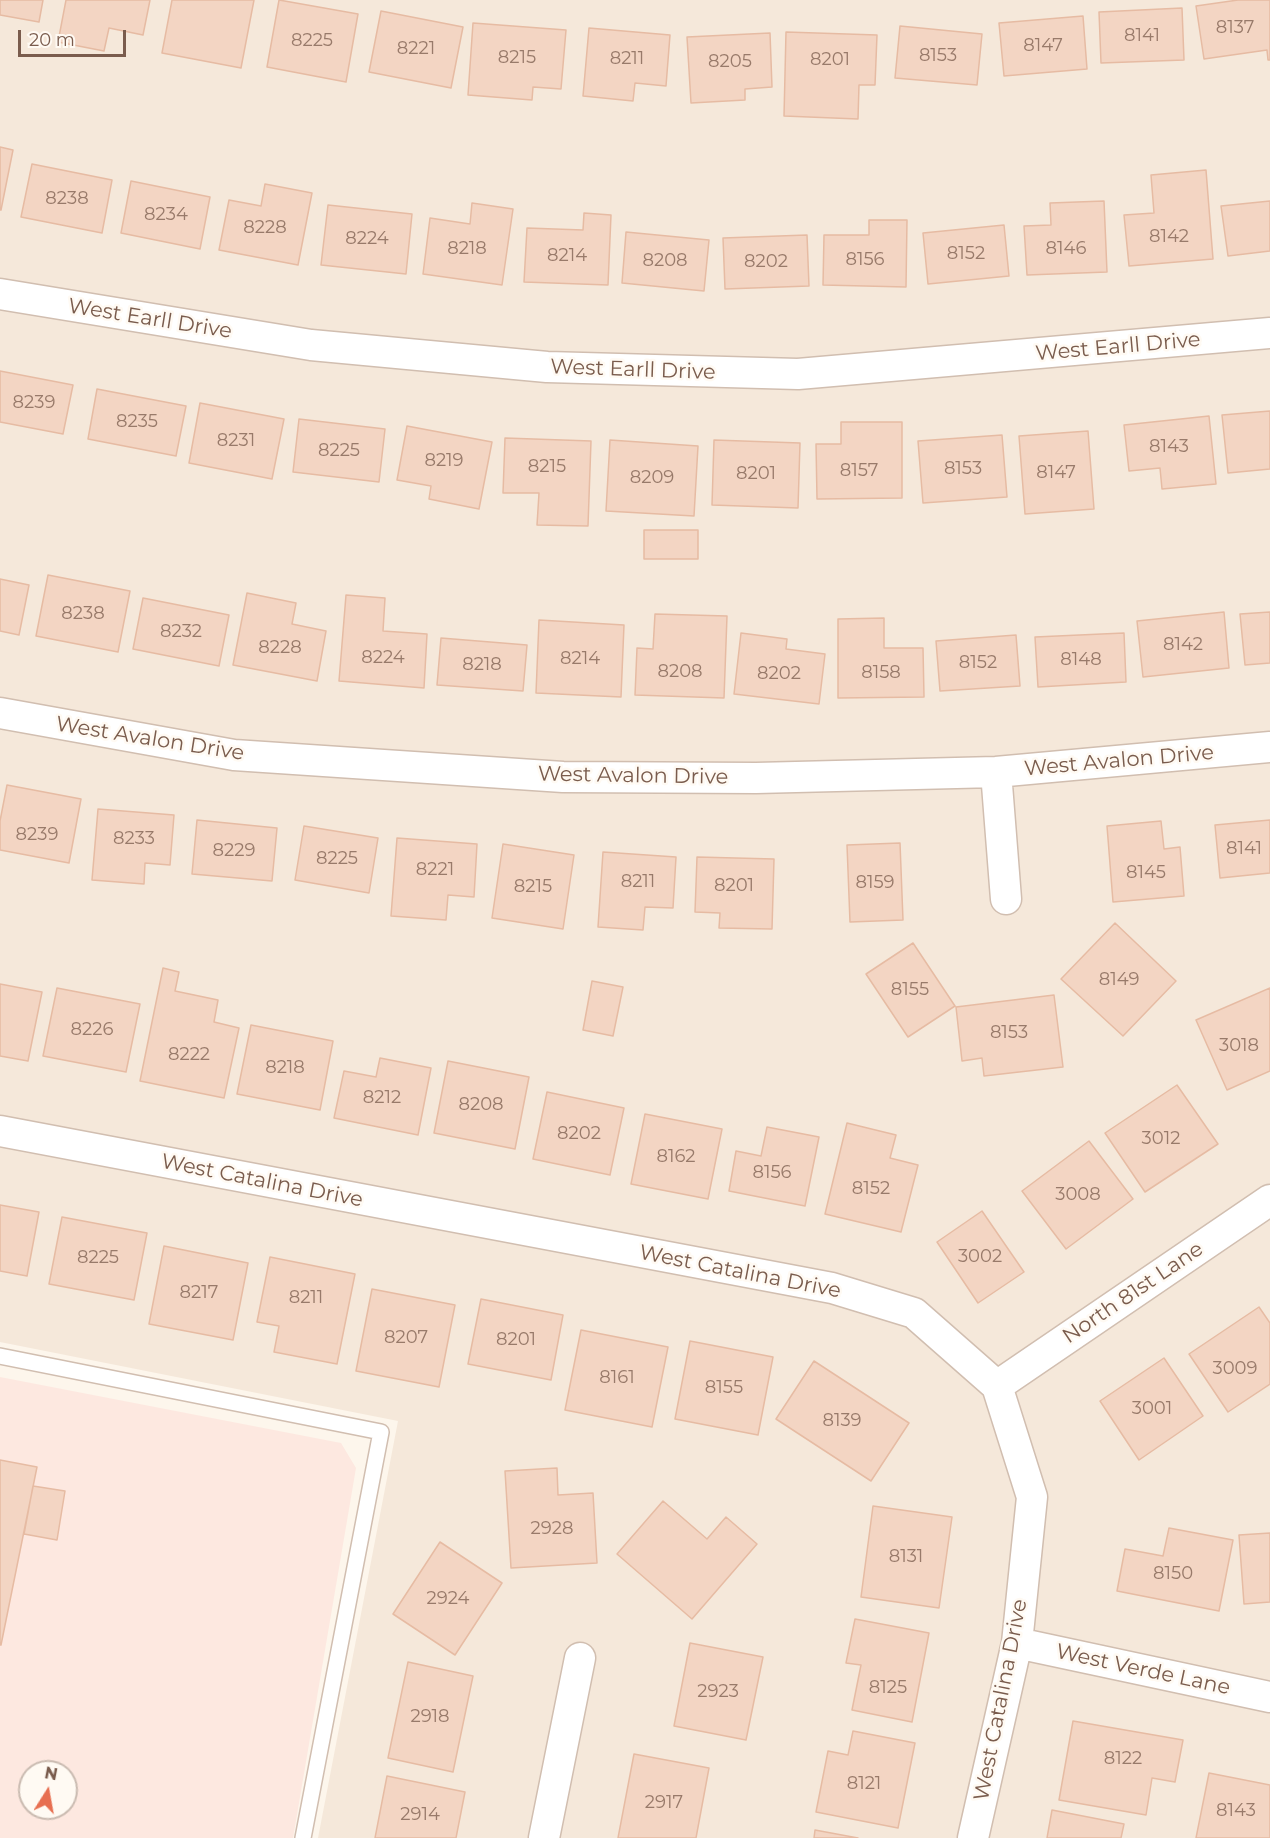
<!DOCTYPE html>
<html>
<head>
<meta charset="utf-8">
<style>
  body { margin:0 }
  #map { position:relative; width:1270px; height:1838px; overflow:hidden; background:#fdf6ec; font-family:Montserrat,sans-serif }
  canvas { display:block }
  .north { position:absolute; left:18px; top:1760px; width:60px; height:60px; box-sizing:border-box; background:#fffaf3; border:2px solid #cabbb1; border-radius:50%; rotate:11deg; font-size:16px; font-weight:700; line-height:24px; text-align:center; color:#7a5c4d }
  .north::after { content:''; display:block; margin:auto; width:21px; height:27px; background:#e76f51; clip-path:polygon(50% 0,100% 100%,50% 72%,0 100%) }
  .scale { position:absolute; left:18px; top:30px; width:108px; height:27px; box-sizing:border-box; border:3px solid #7a5c4d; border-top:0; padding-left:8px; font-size:18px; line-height:21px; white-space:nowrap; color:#7a5c4d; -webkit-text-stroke:4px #fffaf3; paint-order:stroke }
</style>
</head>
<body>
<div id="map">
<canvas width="1270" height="1838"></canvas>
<div class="north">N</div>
<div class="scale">20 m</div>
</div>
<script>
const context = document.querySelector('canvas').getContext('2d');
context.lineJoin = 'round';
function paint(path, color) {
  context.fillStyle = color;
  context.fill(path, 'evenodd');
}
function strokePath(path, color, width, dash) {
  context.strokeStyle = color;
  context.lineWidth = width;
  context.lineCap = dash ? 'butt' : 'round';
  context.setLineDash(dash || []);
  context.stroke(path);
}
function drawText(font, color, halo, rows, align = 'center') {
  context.font = font + ' Montserrat,sans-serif';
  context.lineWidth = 5;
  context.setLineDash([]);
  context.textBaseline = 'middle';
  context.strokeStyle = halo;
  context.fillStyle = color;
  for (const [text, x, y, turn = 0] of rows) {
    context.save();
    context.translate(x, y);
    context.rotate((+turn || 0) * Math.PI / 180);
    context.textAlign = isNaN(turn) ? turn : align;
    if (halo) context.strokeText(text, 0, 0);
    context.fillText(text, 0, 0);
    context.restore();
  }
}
paint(new Path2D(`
  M0 0H1270V1838H318L398 1421 0 1342Z`), '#f5e8da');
paint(new Path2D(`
  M0 1377 341 1443 356 1468 293 1838H0ZM30 1772H66V1808H30Z`), '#fde8e0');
const building = new Path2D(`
  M0 0H43L39 22 0 15Z
  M66 0H150L143 35 109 28 104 51 58 42Z
  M172 0H254L241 68 162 53Z
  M279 0 358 14 346 82 267 67Z
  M1238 0H1270V60H1268L1267 50 1204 59 1196 6Z
  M1182 8 1184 60 1101 63 1099 12Z
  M381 11 463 27 451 88 369 72Z
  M1083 16 1087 69 1004 76 999 23Z
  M473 23 566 30 561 89 533 87 532 100 468 95Z
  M900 26 982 34 977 85 895 78Z
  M589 28 670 35 666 86 635 83 633 101 583 96Z
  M786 32 877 35 875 85H859L858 119 784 116Z
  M770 33 772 87 745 89V100L691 103 687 37Z
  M0 147 13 150 1 210H0Z
  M32 164 112 180 102 233 21 217Z
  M1206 170 1213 259 1129 266 1124 215 1154 213 1151 175Z
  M131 181 210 197 200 249 121 233Z
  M265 184 312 193 298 265 219 250 229 200 261 206Z
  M1104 201 1107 272 1027 275 1024 226 1051 225 1050 203Z
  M1270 201V251L1228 256 1221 206Z
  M472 203 513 209 502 285 423 274 430 218 470 224Z
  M328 205 412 214 406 274 321 265Z
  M584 213 611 215 608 285 524 282 527 228 583 230Z
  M869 220H907L906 287 823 285 824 235H869Z
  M1004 225 1009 276 928 284 923 233Z
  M626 232 709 240 704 291 622 283Z
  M807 235 809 286 725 289 723 238Z
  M0 371 73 385 63 434 0 422Z
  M97 389 186 406 176 456 88 439Z
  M200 403 284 419 272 479 189 463Z
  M1270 411V469L1228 473 1222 415Z
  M1209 416 1216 484 1162 489 1160 468 1129 471 1124 425Z
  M299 419 385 429 379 482 293 472Z
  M841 422H902V498L817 499 816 444H841Z
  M407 426 492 442 479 509 429 499 431 486 397 480Z
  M1088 431 1094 509 1025 514 1019 436Z
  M1002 435 1007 497 923 503 918 441Z
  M505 438 591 441 588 526 537 525 539 493H503Z
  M610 440 698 446 694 516 606 511Z
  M714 440 800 443 798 508 712 505Z
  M644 530H698V559H644Z
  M48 575 130 591 118 652 36 636Z
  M0 579 29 585 19 635 0 631Z
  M247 593 296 603 292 624 326 631 317 681 233 665Z
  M346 595 385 598 383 631 427 634 424 688 339 681Z
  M143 598 229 615 219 666 133 649Z
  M1224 612 1229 668 1143 677 1137 621Z
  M1270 612V663L1245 665 1240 614Z
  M655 614 727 616 724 698 635 695 637 648 653 649Z
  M884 618V648H923L924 697 838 698V619Z
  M539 620 624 625 621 697 536 693Z
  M741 633 787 639 786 649 825 654 819 704 734 694Z
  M1124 633 1126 682 1038 687 1035 637Z
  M1016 635 1020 686 940 691 936 641Z
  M441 638 527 645 523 691 437 685Z
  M7 785 81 799 69 863 0 850V821Z
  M98 809 174 815 170 865 145 863 144 884 92 880Z
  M197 820 277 828 272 881 192 874Z
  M1270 820V873L1220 878 1215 825Z
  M1161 821 1164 849 1180 847 1184 896 1113 902 1107 826Z
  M304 826 378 838 369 893 295 880Z
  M397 838 477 844 474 897 448 895 446 920 391 916Z
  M900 843 903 920 850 922 847 845Z
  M503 844 574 855 563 929 492 918Z
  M603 852 676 857 673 908 645 907 643 930 598 927Z
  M697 857 774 859 772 929 719 928 720 913 695 912Z
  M1115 923 1176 981 1123 1036 1061 979Z
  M913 943 955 1006 908 1037 866 974Z
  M163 968 179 972 175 991 218 1000 214 1022 239 1028 224 1098 140 1081Z
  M592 981 623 987 613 1036 583 1030Z
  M0 984 42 992 28 1061 0 1056Z
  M57 988 140 1004 126 1072 43 1056Z
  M1270 988V1071L1227 1090 1196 1020Z
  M1054 995 1063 1067 984 1076 982 1058 962 1061 956 1007Z
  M251 1025 333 1041 320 1110 237 1094Z
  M380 1058 431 1068 418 1135 334 1118 344 1071 376 1077Z
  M448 1061 529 1077 515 1149 434 1133Z
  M1177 1085 1218 1144 1145 1192 1105 1133Z
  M547 1092 624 1108 610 1175 533 1159Z
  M645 1114 722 1129 708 1199 631 1184Z
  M847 1123 896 1135 890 1158 918 1165 901 1232 825 1214Z
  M767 1127 819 1137 805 1206 729 1191 736 1151 761 1156Z
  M1089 1141 1133 1199 1066 1249 1022 1191Z
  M0 1205 39 1212 27 1276 0 1271Z
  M982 1211 1024 1272 978 1303 937 1242Z
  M62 1217 147 1233 134 1300 49 1284Z
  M164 1246 248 1263 233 1340 149 1324Z
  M270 1257 355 1274 337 1364 274 1352 279 1326 257 1322Z
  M372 1289 455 1305 439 1387 356 1371Z
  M481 1299 563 1315 551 1380 468 1364Z
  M1259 1307 1270 1323V1384L1228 1412 1189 1354Z
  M581 1330 668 1347 652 1427 565 1410Z
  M690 1341 773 1357 758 1435 675 1419Z
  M1164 1358 1203 1416 1139 1460 1100 1401Z
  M814 1361 909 1423 871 1481 776 1419Z
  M0 1460 37 1467 1 1645H0Z
  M557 1468 558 1495 593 1493 597 1563 511 1568 505 1471Z
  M33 1486 65 1491 57 1540 24 1534Z
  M663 1501 707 1539 726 1517 757 1544 692 1619 617 1554Z
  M873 1506 952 1517 939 1608 861 1597Z
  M1169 1528 1233 1540 1219 1611 1117 1591 1125 1549 1163 1556Z
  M1270 1533V1602L1244 1604 1239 1535Z
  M440 1542 502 1583 455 1655 393 1614Z
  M855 1619 929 1633 912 1722 852 1710 861 1665 846 1663Z
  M690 1643 763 1657 746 1740 674 1726Z
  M408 1662 473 1676 453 1772 388 1758Z
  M1073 1721 1183 1740 1175 1782 1152 1778 1146 1815 1059 1800Z
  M853 1731 915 1743 898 1828 816 1812 828 1751 848 1755Z
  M634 1754 709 1768 696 1838H618Z
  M1209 1773 1270 1785V1838H1196Z
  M387 1776 465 1792 456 1838H375Z
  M1052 1810 1124 1824 1121 1838H1047Z
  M815 1830 858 1838H814Z`);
paint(building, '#f3d5c3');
strokePath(building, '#e6bba3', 1.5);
const lane = new Path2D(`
  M0 1356 381 1432 303 1838`);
const street = new Path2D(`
  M0 294 311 345 547 367 798 374 1270 333
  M0 713 234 755 563 777 756 778 996 772 1270 747
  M996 772 1006 899
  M0 1131 832 1288 914 1313 997 1386 1032 1497 1017 1643 973 1838
  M997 1386 1270 1200
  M1017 1643 1270 1697
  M544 1838 580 1658`);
strokePath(lane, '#d1beb0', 18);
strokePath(street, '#d1beb0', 33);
strokePath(lane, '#fff', 15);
strokePath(street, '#fff', 30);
drawText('18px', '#987a6a', null, [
  ["8137",1235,28],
  ["8141",1142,36],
  ["8225",312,41],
  ["8147",1043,46],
  ["8221",416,49],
  ["8153",938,56],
  ["8215",517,58],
  ["8211",627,59],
  ["8201",830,60],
  ["8205",730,62],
  ["8238",67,199],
  ["8234",166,215],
  ["8228",265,228],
  ["8142",1169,237],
  ["8224",367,239],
  ["8218",467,249],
  ["8146",1066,249],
  ["8152",966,254],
  ["8214",567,256],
  ["8156",865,260],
  ["8208",665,261],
  ["8202",766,262],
  ["8239",34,403],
  ["8235",137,422],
  ["8231",236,441],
  ["8143",1169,447],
  ["8225",339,451],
  ["8219",444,461],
  ["8215",547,467],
  ["8153",963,469],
  ["8157",859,471],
  ["8147",1056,473],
  ["8201",756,474],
  ["8209",652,478],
  ["8238",83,614],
  ["8232",181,632],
  ["8142",1183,645],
  ["8228",280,648],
  ["8224",383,658],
  ["8214",580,659],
  ["8148",1081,660],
  ["8152",978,663],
  ["8218",482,665],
  ["8208",680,672],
  ["8158",881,673],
  ["8202",779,674],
  ["8239",37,835],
  ["8233",134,839],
  ["8141",1244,849],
  ["8229",234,851],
  ["8225",337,859],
  ["8221",435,870],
  ["8145",1146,873],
  ["8211",638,882],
  ["8159",875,883],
  ["8201",734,886],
  ["8215",533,887],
  ["8149",1119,980],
  ["8155",910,990],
  ["8226",92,1030],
  ["8153",1009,1033],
  ["3018",1239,1046],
  ["8222",189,1055],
  ["8218",285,1068],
  ["8212",382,1098],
  ["8208",481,1105],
  ["8202",579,1134],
  ["3012",1161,1139],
  ["8162",676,1157],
  ["8156",772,1173],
  ["8152",871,1189],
  ["3008",1078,1195],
  ["3002",980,1257],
  ["8225",98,1258],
  ["8217",199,1293],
  ["8211",306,1298],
  ["8207",406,1338],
  ["8201",516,1340],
  ["3009",1235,1369],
  ["8161",617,1378],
  ["8155",724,1388],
  ["3001",1152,1409],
  ["8139",842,1421],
  ["2928",552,1529],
  ["8131",906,1557],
  ["8150",1173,1574],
  ["2924",448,1599],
  ["8125",888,1688],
  ["2923",718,1692],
  ["2918",430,1717],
  ["8122",1123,1759],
  ["8121",864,1784],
  ["2917",664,1803],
  ["8143",1236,1811],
  ["2914",420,1815]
]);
drawText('21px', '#7a5c4d', '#fffaf3', [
  ["West Earll Drive",150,319,9],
  ["West Earll Drive",1118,347,-5],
  ["West Earll Drive",633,370,2],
  ["West Avalon Drive",150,739,9],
  ["West Avalon Drive",1119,761,-5],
  ["West Avalon Drive",633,776,1],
  ["West Catalina Drive",262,1181,11],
  ["West Catalina Drive",740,1272,11],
  ["North 81st Lane",1133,1293,-34],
  ["West Verde Lane",1143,1670,12],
  ["West Catalina Drive",1001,1700,-79]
]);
</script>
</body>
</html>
